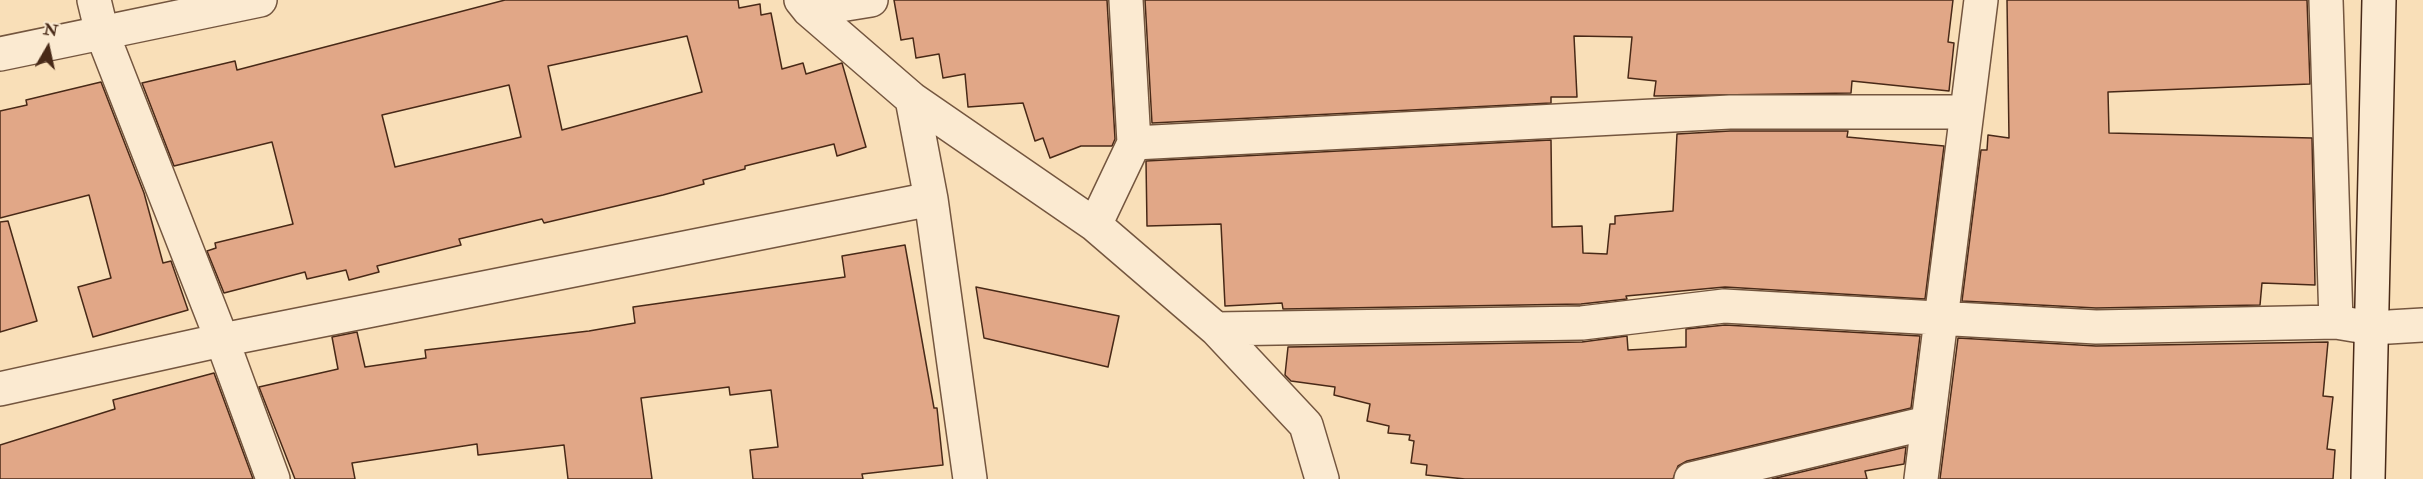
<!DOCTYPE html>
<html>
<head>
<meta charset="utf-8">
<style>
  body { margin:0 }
  #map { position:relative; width:2423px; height:479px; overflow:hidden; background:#f9dfb8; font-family:"IM FELL Double Pica",serif }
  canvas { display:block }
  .north { position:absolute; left:18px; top:18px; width:60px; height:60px; -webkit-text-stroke:4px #fbead1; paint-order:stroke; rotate:9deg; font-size:16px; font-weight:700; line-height:24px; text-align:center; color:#482917 }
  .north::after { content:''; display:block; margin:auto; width:21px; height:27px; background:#482917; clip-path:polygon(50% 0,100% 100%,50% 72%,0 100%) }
</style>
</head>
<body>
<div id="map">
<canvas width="2423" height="479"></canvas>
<div class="north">N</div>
</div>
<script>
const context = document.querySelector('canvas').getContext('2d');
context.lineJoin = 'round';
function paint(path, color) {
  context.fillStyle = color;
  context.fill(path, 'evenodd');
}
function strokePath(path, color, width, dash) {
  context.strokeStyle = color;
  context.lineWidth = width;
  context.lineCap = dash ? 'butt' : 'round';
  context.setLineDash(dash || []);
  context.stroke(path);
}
const building = new Path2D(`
  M505 0H738L739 8 760 4 761 15 771 13 782 69 803 63 806 74 842 63 866 147 837 156 834 144 745 166V169L703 180 704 184 663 195 544 223 542 219 459 239 461 245 377 266 379 272 349 280 346 270 307 279 305 272 224 293 207 251 216 248 215 243 293 224 272 142 174 166 142 83 235 61 237 70ZM687 36 702 92 562 130 548 66ZM509 85 521 137 395 167 382 115Z
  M894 0H1107L1115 139 1112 146H1081L1050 158 1043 138 1035 141 1023 103 968 107 965 74 943 78 939 54 916 58 913 38 901 40Z
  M1145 0H1953L1948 42 1954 43 1949 91 1852 81 1851 93 1654 96 1656 81 1628 78 1632 37 1574 36 1577 97H1551V103L1152 123Z
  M2007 0H2307L2310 84 2108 92 2109 133 2312 138 2315 285 2262 283 2260 305 2096 308 1962 301 1981 150H1987L1988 135 2009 138Z
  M101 82 144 193 163 263 171 261 188 310 93 337 78 287 111 278 89 195 0 218V111L27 105 26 100Z
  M1730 131H1848L1847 137 1944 146 1925 299 1725 287 1626 296 1627 299 1581 304 1283 309 1282 303 1225 306 1221 224 1147 226 1146 161 1551 140 1552 227 1582 226 1583 253 1607 254 1610 224H1615V216L1673 211 1677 134Z
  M8 221 37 321 0 332V222Z
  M905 245 934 408H937L943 465 862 474 863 479H753L750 450 778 447 771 390 730 395 729 387 641 398 652 479H568L564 445 478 455 477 444 352 463 355 479H295L259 387 338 369 332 337 357 332 365 367 426 358 425 350 589 331 635 323 633 307 845 277 842 256Z
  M976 287 1119 316 1108 367 984 338Z
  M1725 325 1920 336 1911 408 1687 461 1678 466 1673 479H1465L1426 475 1427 465 1411 463 1414 441 1409 440 1410 435 1388 433 1389 426 1367 421 1370 404 1334 395 1335 387 1291 381 1285 375 1288 347 1582 342 1627 336 1628 350 1686 347V329Z
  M1958 338 2096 346 2328 342 2323 396 2333 397 2327 449 2335 450 2333 479H1940Z
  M214 373 253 479H0V445L115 409 113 400Z
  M1906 447 1904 464 1865 471 1867 479H1772Z`);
paint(building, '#e1a787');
strokePath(building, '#482917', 1.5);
const street = new Path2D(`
  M94 0 102 33 222 340 273 479
  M801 0 809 10 912 99 1095 225 1216 329 1306 425 1322 479
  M2326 0 2336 322
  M809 10 871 0
  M0 54 260 0
  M912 99 931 199 970 479
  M1134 143 1730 112H1967
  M1095 225 1134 143 1126 0
  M1216 329 1582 323 1724 306 2096 327 2336 322 2372 328 2423 325
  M0 389 222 340 931 199
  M1691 479 1927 423
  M1921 479 1981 0`);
const secondary = new Path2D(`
  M2368 479 2379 0`);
strokePath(street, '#74563f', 36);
strokePath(secondary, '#482917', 36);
strokePath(street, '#fbead1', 33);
strokePath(secondary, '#fbead1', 33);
</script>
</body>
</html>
